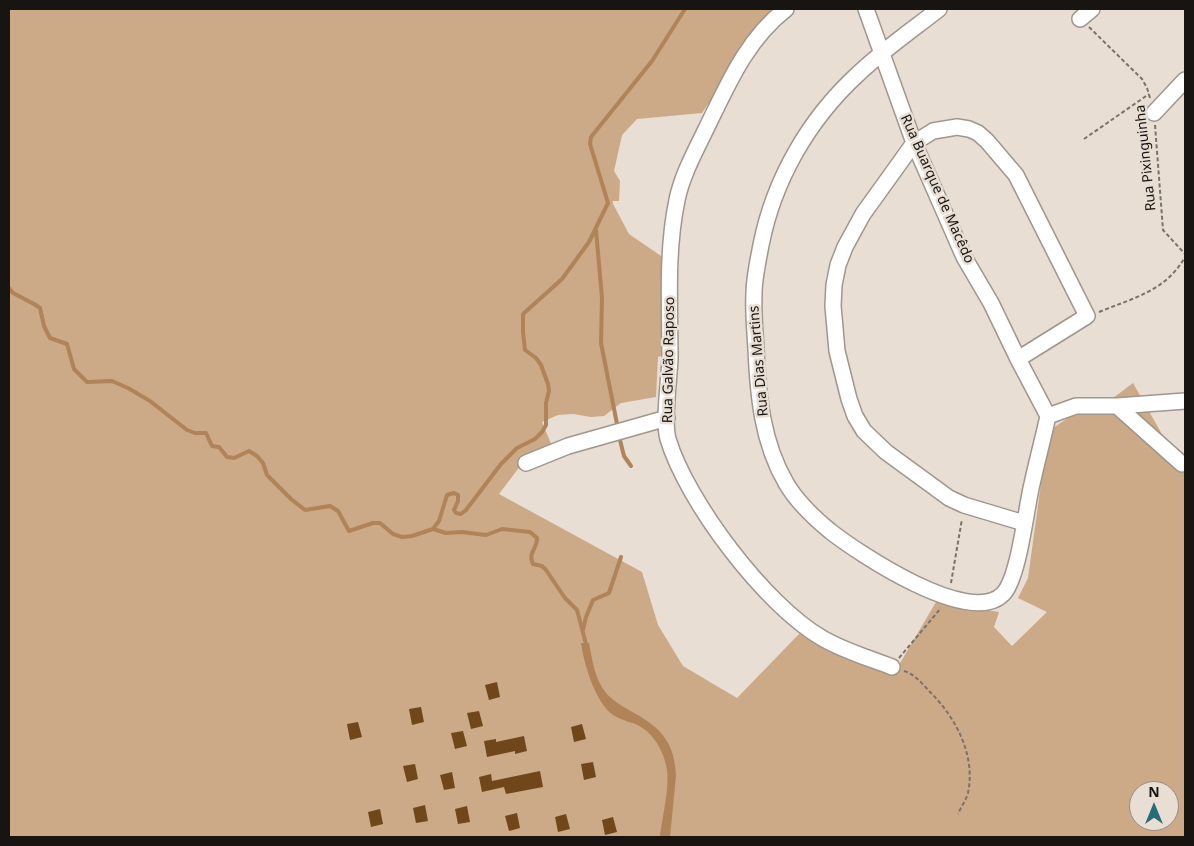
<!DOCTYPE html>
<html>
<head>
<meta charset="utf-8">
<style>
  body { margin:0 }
  #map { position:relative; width:1194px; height:846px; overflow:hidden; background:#e8ded4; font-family:"Noto Sans",sans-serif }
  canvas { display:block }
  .frame { position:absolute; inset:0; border:10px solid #171411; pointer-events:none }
  .north { position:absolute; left:1129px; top:781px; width:50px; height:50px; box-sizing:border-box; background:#e8ded4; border:1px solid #948d86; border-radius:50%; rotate:0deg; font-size:14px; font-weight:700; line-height:20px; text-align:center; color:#171411 }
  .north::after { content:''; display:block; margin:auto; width:18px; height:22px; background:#266c7b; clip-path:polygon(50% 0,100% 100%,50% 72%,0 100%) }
</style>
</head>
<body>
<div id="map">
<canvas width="1194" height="846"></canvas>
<div class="frame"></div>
<div class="north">N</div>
</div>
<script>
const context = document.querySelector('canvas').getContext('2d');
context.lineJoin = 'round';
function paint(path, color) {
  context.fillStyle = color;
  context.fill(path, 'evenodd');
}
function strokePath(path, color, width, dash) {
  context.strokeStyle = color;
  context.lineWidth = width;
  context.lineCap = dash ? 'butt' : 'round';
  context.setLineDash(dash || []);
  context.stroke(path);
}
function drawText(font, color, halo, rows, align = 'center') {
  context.font = font + ' "Noto Sans",sans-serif';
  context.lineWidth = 5;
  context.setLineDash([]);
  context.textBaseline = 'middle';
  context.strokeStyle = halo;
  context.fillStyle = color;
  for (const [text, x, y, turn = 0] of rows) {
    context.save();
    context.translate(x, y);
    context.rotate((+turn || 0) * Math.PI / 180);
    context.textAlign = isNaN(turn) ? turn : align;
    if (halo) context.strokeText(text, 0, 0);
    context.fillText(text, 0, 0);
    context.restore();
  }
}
paint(new Path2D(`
  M9 9H781L713 105 708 104 702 113 637 119 622 135 614 171 620 181 619 201H613V204L629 234 664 258V355L658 357 656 397 621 403 604 416 591 417 573 414 558 415 542 422 552 446 527 457 499 494 642 572 658 625 683 666 737 698 800 633 896 670 936 602 999 612 994 627 1012 646 1047 612 1018 598 1028 578 1042 476 1053 428 1071 416 1093 413 1133 383 1185 475V837H9ZM1139 791H1169V821H1139Z`), '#cca987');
paint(new Path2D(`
  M581 643H589C592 659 595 680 606 693 614 702 624 707 634 713 662 728 675 744 676 776L670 837H660C662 818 671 783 666 765 663 751 654 735 641 727 633 722 622 721 613 715 595 702 584 664 581 643Z`), '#b08458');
strokePath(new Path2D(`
  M596 230 602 298 601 343 618 429
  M9 288 13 293 34 304 40 308 44 326 50 338 67 344 74 369 87 382 112 381 128 388 150 401 187 430 195 433H206L212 446 219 447 227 457 234 458 249 451 257 456 263 463 267 475 291 499 305 510 330 506 338 511 349 531 373 523H380L393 534 402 537 412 536 433 529 446 533 462 532 486 535 502 529 530 532 537 538C538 548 527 553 533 564L542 566 546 570 565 598 577 610 587 648
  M619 436 624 456 631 466
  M433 529 439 521 447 495 454 493 458 495V501L454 510 456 513 461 514 466 510 501 464 517 448 535 439 542 432 546 425V403L549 391 548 384 541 365 536 358 525 350 523 332V314L562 279 589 242 608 203 590 144 591 137 652 61 685 9
  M583 630 586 617 593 600 609 593 621 557`), '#b08458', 4);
paint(new Path2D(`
  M497 682 500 697 489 700 485 685Z
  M421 707 424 722 412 725 409 709Z
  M479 711 483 726 471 729 467 713Z
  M358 722 362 737 350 740 347 724Z
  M582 724 586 739 574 742 571 727Z
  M463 731 467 746 455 749 451 733Z
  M524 736 527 751 515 754V751L487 757 484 741 496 739V742Z
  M593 762 596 777 584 780 581 764Z
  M415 764 418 779 407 782 403 766Z
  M540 771 543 787 506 794 504 787 482 792 479 777 491 774 492 781Z
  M452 772 455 788 444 790 440 775Z
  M425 805 428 821 416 823 413 808Z
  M467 806 470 822 458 824 455 809Z
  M380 809 383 824 371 827 368 812Z
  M517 813 520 828 509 831 505 816Z
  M566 814 570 829 558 832 555 817Z
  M613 817 617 832 605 835 602 820Z`), '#6f471a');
const minor = new Path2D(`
  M786 9C747 39 728 84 707 127 696 150 682 175 677 200 666 252 670 307 670 359 669 380 663 422 668 439 687 502 765 605 822 638 844 651 869 658 892 667
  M866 9 914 143 950 225 964 257 991 303 1018 359 1048 416
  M939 9C912 30 883 50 858 74 809 119 774 179 761 245 758 261 754 278 754 294 753 312 755 331 756 349 758 395 762 442 786 483 797 502 813 517 830 531 858 553 970 628 1003 594 1019 578 1026 508 1032 484 1037 461 1043 439 1048 416
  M1080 19 1092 9
  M1154 113 1185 80
  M1018 359 1087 316 1016 175 987 141 978 133 969 129 957 127 933 131 914 143 863 214 845 247 838 265 834 285 833 306 837 351 849 399 855 416 864 431 886 452 949 498 964 505 1024 523
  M1117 406 1182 464
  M1048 416 1076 406H1117L1185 401
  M526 463 568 446 667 418`);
strokePath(minor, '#9f968d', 18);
strokePath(new Path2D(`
  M1089 27 1142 79 1147 88 1150 98
  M1155 125 1163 230 1185 254
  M1084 139 1149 94
  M1099 312C1133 298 1166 291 1185 257
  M951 583 962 519
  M899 658 941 608
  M904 671C914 674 921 682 928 690 955 716 976 754 968 793 966 800 961 807 958 814`), '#79726c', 2, [4, 2.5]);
strokePath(minor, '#fff', 15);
drawText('14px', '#171411', '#e8ded4', [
  ["Rua Pixinguinha",1146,158,-96],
  ["Rua Buarque de Macêdo",937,189,66],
  ["Rua Galvão Raposo",669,360,-89],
  ["Rua Dias Martins",759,361,-95]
]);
</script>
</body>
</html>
